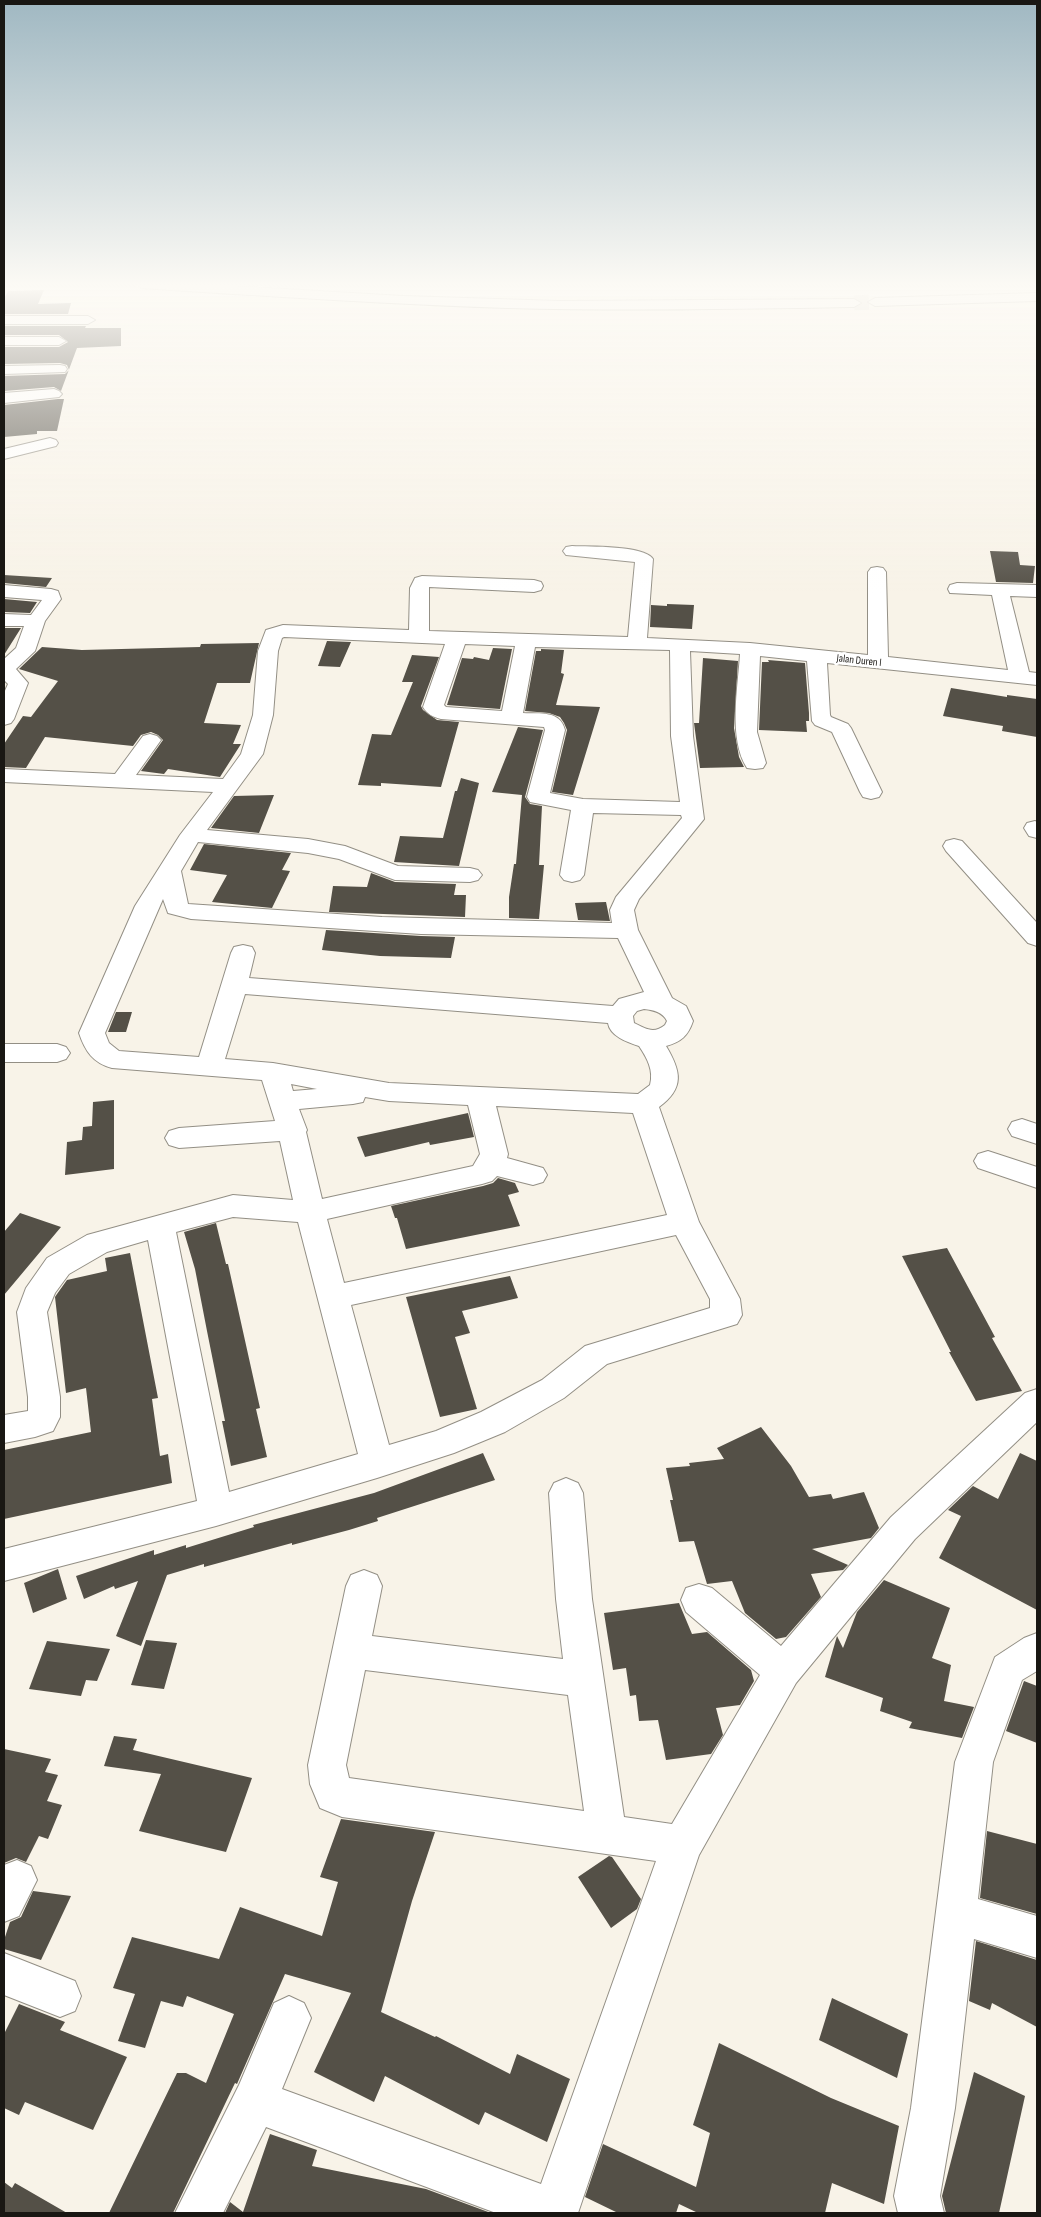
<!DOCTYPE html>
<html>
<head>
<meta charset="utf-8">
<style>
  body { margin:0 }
  #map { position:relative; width:1041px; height:2217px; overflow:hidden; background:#f8f3e8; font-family:"Sofia Sans Condensed",sans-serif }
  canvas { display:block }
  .frame { position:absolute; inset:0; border:5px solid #191713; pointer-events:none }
</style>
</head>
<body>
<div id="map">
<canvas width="1041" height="2217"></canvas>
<div class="frame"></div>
</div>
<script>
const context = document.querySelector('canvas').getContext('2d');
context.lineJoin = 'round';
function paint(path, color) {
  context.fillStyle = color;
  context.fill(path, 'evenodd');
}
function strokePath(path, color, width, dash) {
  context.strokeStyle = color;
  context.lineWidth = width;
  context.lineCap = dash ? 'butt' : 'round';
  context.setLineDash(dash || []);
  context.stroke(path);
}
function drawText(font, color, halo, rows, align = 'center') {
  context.font = font + ' "Sofia Sans Condensed",sans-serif';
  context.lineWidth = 5;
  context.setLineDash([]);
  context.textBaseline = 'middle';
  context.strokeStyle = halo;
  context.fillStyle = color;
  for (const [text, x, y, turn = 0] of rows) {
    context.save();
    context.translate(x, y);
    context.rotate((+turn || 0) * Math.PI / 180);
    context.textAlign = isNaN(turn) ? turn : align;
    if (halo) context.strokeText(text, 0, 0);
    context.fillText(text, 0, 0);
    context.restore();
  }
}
paint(new Path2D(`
  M44 290 38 304 71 303 68 314H4V299L8 291Z
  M4 326H86L85 328H121V346L77 348 61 391 54 387 4 391V376L65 374 69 370 67 365 60 363 4 364V347H59L68 342 59 335H4Z
  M58 399H64L57 431H37V434L4 437V405Z
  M990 551 1018 552 1020 565 1035 566 1033 583 996 582Z
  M4 575 52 578 46 587 4 583Z
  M4 599 37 602 30 613 4 612Z
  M667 604 694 605 692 629 650 627 651 605 667 606Z
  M4 628H21L4 655Z
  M327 641 351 642 340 667 318 666Z
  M259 643 250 683H217L204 723 241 725 233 744H241L220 777 168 769 164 774 141 771 163 740 158 735 151 732 141 735 133 746 45 737 26 768 4 767V744L23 716 31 717 58 681 19 669 42 647 82 650 200 647 201 644Z
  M493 648 512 649 500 709 447 705 462 658 473 659 474 657 489 660Z
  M541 649 564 650 561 673 564 674 556 705 600 707 573 795 552 792 567 730 564 723 560 717 549 713 525 711 536 651H541Z
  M412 655 439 657 421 706 423 710 437 720 459 722 441 787 381 783V786L358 785 372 734 391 735 413 682H402Z
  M703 658 738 661 734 728 739 757 744 767 700 768 694 723H699Z
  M768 660 805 663 809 713V721H806L807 732 759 730 762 662H769Z
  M951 688 1007 697V695L1037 699V737L1002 731 1003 726 943 716Z
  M518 727 543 730 525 797 530 804 542 806 539 865H544L539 919 509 918V897L514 864H516L522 795 492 792Z
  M461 778 479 783 459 866 394 862 400 836 443 838 455 791H457Z
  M274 795 259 833 211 828 234 796Z
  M204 844 291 853 282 870 290 871 272 908 212 902 227 875 190 870Z
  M371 873 395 882 456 884 454 895H466L465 917 329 912 333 886 367 887Z
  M606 902 610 921 578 920 575 903Z
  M326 930 421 936 455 937 451 958 380 956 322 950Z
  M116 1012H132L126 1032H108Z
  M114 1100V1169L65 1175 67 1142 82 1140 83 1127 92 1126 93 1102Z
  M468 1113 474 1137 430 1145 429 1142 365 1157 357 1137Z
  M498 1178 515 1183 519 1192 508 1195 520 1226 406 1249 397 1218H395L391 1206 483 1186 493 1183Z
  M20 1213 61 1227 4 1295V1232Z
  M216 1223 226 1264H228L260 1408 256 1409 267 1457 231 1466 222 1421H225L207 1331 195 1269 184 1232Z
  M947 1248 995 1337 992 1338 1022 1391 976 1401 949 1352H951L902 1256Z
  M130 1253 158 1398 152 1399 160 1456 168 1454 172 1483 4 1519V1450L91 1432 86 1388 66 1393 55 1297 57 1294 67 1280 107 1271 105 1258Z
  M510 1276 518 1298 462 1311 470 1333 455 1337 477 1409 440 1417 406 1297Z
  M761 1427 791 1466 809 1497 831 1494 833 1499 864 1492 879 1528 871 1538 812 1549 848 1565 843 1570 811 1574 821 1597 786 1637 776 1639 745 1613 732 1581 707 1584 694 1541 679 1542 670 1500H673L666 1468 690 1466 689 1463 724 1459 717 1448Z
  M483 1453 495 1480 377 1518 378 1521 349 1530 292 1545V1543L204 1567V1564L167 1575 141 1646 116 1636 138 1581 115 1589 114 1586 84 1599 76 1576 154 1550V1555L186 1545V1548L254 1527 253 1525 374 1493Z
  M1020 1453 1037 1461V1610L939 1558 961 1516 948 1510 973 1486 998 1499Z
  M58 1569 67 1599 33 1613 24 1583Z
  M884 1580 950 1608 932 1658 951 1665 944 1701 974 1707 962 1738 909 1728 912 1722 880 1711 883 1698 825 1677 837 1636 843 1648 857 1612Z
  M679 1603 692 1634 707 1632 751 1670 754 1681 740 1705 716 1708 723 1735 711 1754 666 1760 658 1720 639 1721 636 1695 630 1696 626 1668 613 1670 604 1613Z
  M146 1640 177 1643 164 1689 131 1685Z
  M47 1641 110 1649 97 1681 86 1680 81 1696 29 1689Z
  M1024 1681 1037 1686V1743L1006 1731Z
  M114 1736 137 1739 133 1750 252 1778 226 1852 139 1831 161 1774 104 1766Z
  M4 1749 51 1759 45 1772 58 1775 47 1801 62 1805 48 1839 39 1836 26 1862 16 1858 4 1863Z
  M341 1819 435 1832 412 1901 381 2012 435 2037 436 2036 510 2074 517 2054 570 2079 547 2142 485 2112 479 2125 385 2076 374 2102 314 2072 351 1993 285 1974 237 2084 235 2083 173 2213H109L177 2073H186L206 2083 234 2014 187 1996 183 2007 161 2001 145 2048 118 2041 135 1994 113 1988 132 1937 219 1959 240 1907 322 1936 338 1882 320 1877Z
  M987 1831 1037 1844V1914L980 1898Z
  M609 1856 612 1857 641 1899 637 1909 611 1928 578 1877Z
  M33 1891 71 1896 41 1960 4 1949V1940L10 1922 21 1917Z
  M976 1941 1037 1960V2027L992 2003 990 2010 969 2001Z
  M832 1998 908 2034 897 2078 819 2040Z
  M19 2004 65 2022 60 2030 127 2057 93 2130 25 2102 19 2115 4 2108V2034Z
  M719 2043 831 2098 899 2126 884 2204 832 2183 825 2213H698L679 2204 676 2213H618L585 2197 603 2144 696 2187 710 2133 693 2125Z
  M974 2072 1025 2096 999 2213H946L942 2196Z
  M270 2134 317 2150 312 2166 426 2189 491 2213H225L230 2202 243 2212Z
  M4 2182 12 2188 15 2183 67 2213H4Z`), '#545047');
strokePath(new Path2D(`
  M854 303 875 302`), '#d7d2c8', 15, [15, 8]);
const minor = new Path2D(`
  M4 316H88L95 320 88 324H4Z
  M4 337H59L66 341 59 345H4Z
  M60 365 65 366 67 369 65 372 4 374V366Z
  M54 389 59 391 62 394 59 397 4 403V393Z
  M50 438 56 440 58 443 56 446 4 459V449Z
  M572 546C589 547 644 545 653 559L647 638 750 643 868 655V572L871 568 877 567 883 568 886 572 888 657 1008 670 992 595 950 593 948 589 950 585 957 583 1037 585V597L1010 596 1029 672 1037 673V685L827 663 830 715 831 717 848 724 851 728 882 792 879 797 871 799 863 797 860 792 832 732 815 725 812 721 807 661 760 656 757 732 766 763 763 768 755 769 747 768C728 739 738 687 740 654L690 651 693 736 704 819 639 899 634 910 638 930 672 998 686 1006 693 1021C688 1036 681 1042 666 1046 681 1071 685 1088 659 1107L699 1222 740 1299 742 1315 737 1324 607 1364 564 1398 505 1432 454 1453 377 1478 216 1526 4 1581V1549L197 1501 148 1240 107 1252 69 1274 55 1293 47 1312 60 1397V1417L53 1431 35 1437 4 1443V1415L28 1411V1397L17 1312 26 1288 47 1258 87 1235 98 1232 233 1195 293 1200 280 1141 179 1148 169 1145 165 1138 169 1131 179 1128 275 1121 262 1080 112 1068C93 1063 85 1051 79 1033L135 906 180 835 213 792 4 782V769L115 774 143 736 150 734 157 736 161 740 136 775 223 779 241 754 253 715 258 651 266 630 283 625 409 630 410 588 415 578 422 576 534 580 541 582 543 586 541 590 534 592 429 587V631L628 637 635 562 566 555 563 551 566 547ZM284 637 445 644 423 707C427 714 433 717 441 719L544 727 545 730 527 797 530 802 571 810 560 875 564 880 572 882 580 880 584 875 593 813 681 815 682 818 616 897 610 910 612 923 382 917 188 904 181 871 198 842 308 853 339 859 395 880 470 882 478 880 482 875 478 870 470 868 398 866 345 846 308 839 207 830 263 754 273 715 278 651 282 638ZM465 644 515 646 502 711 446 707 444 705ZM535 647 670 650 671 736 680 802 583 799 550 793 565 730C560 710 540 714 523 713ZM163 899 168 913 191 919 421 934 618 938 644 992 619 999 613 1006 249 978 255 953 252 947 243 945 234 947 231 953 199 1057 119 1051 109 1043 105 1033ZM245 994 608 1023C610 1036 627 1042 639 1046 647 1058 654 1070 650 1085L638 1094 389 1083 273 1063 225 1059ZM644 1009C653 1010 663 1012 667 1021L665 1025C654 1034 646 1029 634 1023L633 1016 637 1011ZM291 1084 317 1089 293 1091ZM365 1097 389 1101 468 1105 480 1154 473 1166 322 1199 306 1132 307 1130 299 1109 353 1104 363 1102ZM496 1106 633 1113 667 1215 344 1283 327 1219 482 1184 492 1181 497 1176 533 1185 543 1182 547 1175 543 1168 507 1158 508 1154ZM233 1217 298 1222 358 1454 229 1492 176 1232ZM676 1235 710 1299V1308L585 1346 542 1380 481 1412 436 1431 389 1445 351 1305Z
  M4 585 51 589 58 591 61 599 45 621 35 651 16 669 28 683 14 719 11 723 4 725V693L8 684 4 680V659L16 648 24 626H4V614L31 615 42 600 4 597Z
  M1035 821 1037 822V838L1029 836 1024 828 1027 823Z
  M954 839 962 841 1037 923V946L1028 943 946 851 943 846 946 841Z
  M4 1044H57L66 1047 70 1053 66 1059 57 1062H4Z
  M1022 1119 1037 1124V1144L1012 1136 1008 1129 1012 1122Z
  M988 1151 1037 1167V1188L978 1168 974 1161 978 1154Z
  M1037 1389V1422L915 1539 796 1683 699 1855 578 2213H496L266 2127 223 2213H175L239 2085 274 2003 289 1996 304 2003 311 2018 282 2089 541 2184 656 1861 342 1817 320 1808 310 1784 308 1765 346 1586 351 1575 364 1570 377 1575 382 1586 372 1636 563 1659 556 1599 549 1493 554 1483 566 1478 578 1483 583 1493 592 1599 624 1817 672 1824 760 1675 686 1612 681 1600 686 1588 699 1584 712 1588 781 1646 891 1517 1025 1393ZM365 1670 568 1695 584 1811 349 1778 346 1765Z
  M1037 1633V1671L1022 1680 993 1762 978 1899 1037 1916V1958L974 1939 955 2108 940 2196 944 2213H898L894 2196 911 2108 955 1762 995 1657 1024 1638Z
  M17 1860 31 1866 37 1880 19 1916 4 1922V1865Z
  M4 1953 75 1981 81 1996 75 2011 60 2017 4 1995Z`);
const highway = new Path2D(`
  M135 284H200L403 296 560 301 854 299 861 303 854 307C738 309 623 311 507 308 385 304 264 296 142 288Z
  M1037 293V301L875 306 868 302 875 298Z`);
strokePath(minor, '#938f85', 2);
strokePath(highway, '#938f85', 2);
paint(minor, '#fff');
paint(highway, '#fff');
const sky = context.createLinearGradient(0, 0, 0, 594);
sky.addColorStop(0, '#a0b8c2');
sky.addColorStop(0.48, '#fcfaf5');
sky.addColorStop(1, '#fcfaf500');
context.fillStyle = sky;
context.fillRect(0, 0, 1041, 594);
drawText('11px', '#191713', '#fff', [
  ["Jalan Duren I",859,661,6]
]);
</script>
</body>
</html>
